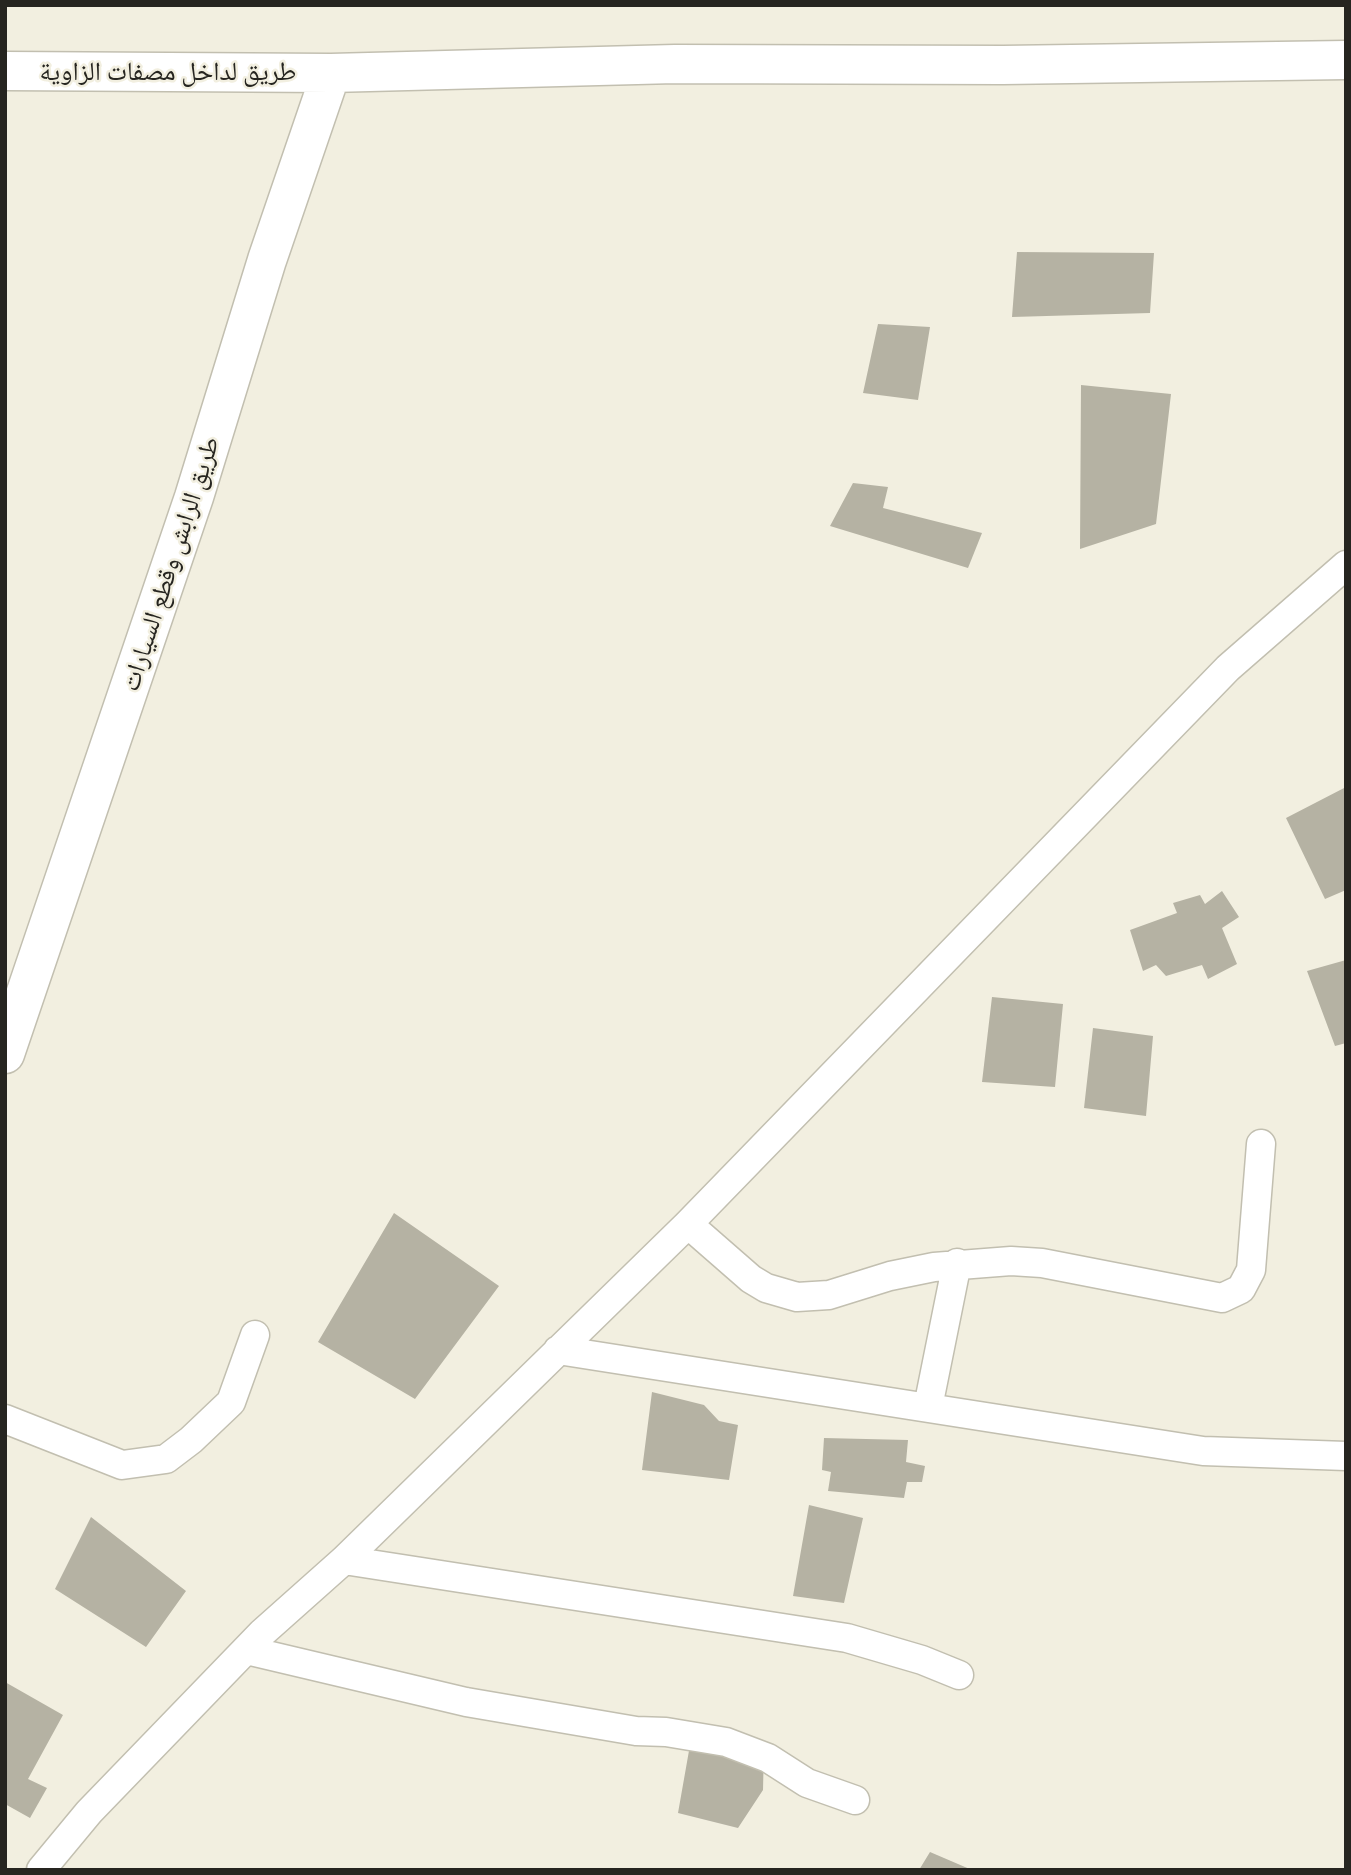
<!DOCTYPE html>
<html>
<head>
<meta charset="utf-8">
<style>
  body { margin:0 }
  #map { position:relative; width:1351px; height:1875px; overflow:hidden; background:#f2efe0; font-family:Cabin,sans-serif }
  canvas { display:block }
  .frame { position:absolute; inset:0; border:7px solid #262520; pointer-events:none }
</style>
</head>
<body>
<div id="map">
<canvas width="1351" height="1875"></canvas>
<div class="frame"></div>
</div>
<script>
const context = document.querySelector('canvas').getContext('2d');
context.lineJoin = 'round';
function paint(path, color) {
  context.fillStyle = color;
  context.fill(path, 'evenodd');
}
function strokePath(path, color, width, dash) {
  context.strokeStyle = color;
  context.lineWidth = width;
  context.lineCap = dash ? 'butt' : 'round';
  context.setLineDash(dash || []);
  context.stroke(path);
}
function drawText(font, color, halo, rows, align = 'center') {
  context.font = font + ' Cabin,"Noto Naskh Arabic",sans-serif';
  context.lineWidth = 5;
  context.setLineDash([]);
  context.textBaseline = 'middle';
  context.strokeStyle = halo;
  context.fillStyle = color;
  for (const [text, x, y, turn = 0] of rows) {
    context.save();
    context.translate(x, y);
    context.rotate((+turn || 0) * Math.PI / 180);
    context.textAlign = isNaN(turn) ? turn : align;
    if (halo) context.strokeText(text, 0, 0);
    context.fillText(text, 0, 0);
    context.restore();
  }
}
paint(new Path2D(`
  M1017 252 1154 253 1150 313 1012 317Z
  M878 324 930 327 918 400 863 393Z
  M1081 385 1171 394 1156 524 1080 549Z
  M853 483 888 487 883 508 982 533 968 568 830 526Z
  M1346 787V890L1325 899 1286 818Z
  M1222 891 1239 917 1222 928 1237 964 1208 979 1202 965 1166 976 1156 965 1143 971 1130 930 1177 913 1173 903 1200 895 1205 904Z
  M1346 960V1043L1335 1046 1307 971Z
  M992 997 1063 1004 1055 1087 982 1082Z
  M1093 1028 1153 1036 1146 1116 1084 1108Z
  M394 1213 499 1286 415 1399 318 1342Z
  M652 1392 704 1405 719 1421 738 1425 729 1480 642 1470Z
  M824 1438 908 1440 906 1462 925 1466 922 1482H907L904 1498 828 1491 831 1472 822 1470Z
  M809 1505 863 1518 844 1603 793 1596Z
  M91 1517 186 1591 146 1647 55 1589Z
  M5 1682 63 1715 28 1779 47 1788 30 1818 5 1804Z
  M693 1728 764 1745 763 1790 738 1828 678 1813Z
  M930 1852 972 1870H919Z`), '#b5b2a3');
const street = new Path2D(`
  M688 1224 751 1279 766 1288 797 1297 829 1295 890 1276 934 1267 1011 1261 1042 1263 1222 1298 1241 1289 1251 1270 1261 1144
  M558 1350 1203 1451 1346 1456
  M928 1407 957 1263
  M5 1419 122 1465 166 1459 191 1440 231 1402 255 1335
  M344 1560 847 1638 922 1660 959 1675
  M246 1650 466 1702 636 1731 666 1732 726 1742 768 1758 807 1783 855 1800
  M41 1870 89 1812 262 1633 344 1560 688 1224 1228 668 1346 565`);
const secondary = new Path2D(`
  M5 71 331 73 675 64 1003 65 1346 60
  M5 1054 194 497 267 260 331 73`);
strokePath(street, '#c2bfb0', 31);
strokePath(secondary, '#c2bfb0', 41);
strokePath(street, '#fff', 28);
strokePath(secondary, '#fff', 38);
drawText('26px', '#262520', '#f2efe0', [
  ["طريق لداخل مصفات الزاوية",168,72],
  ["طريق الرابش وقطع السيارات",171,564,-72]
]);
</script>
</body>
</html>
